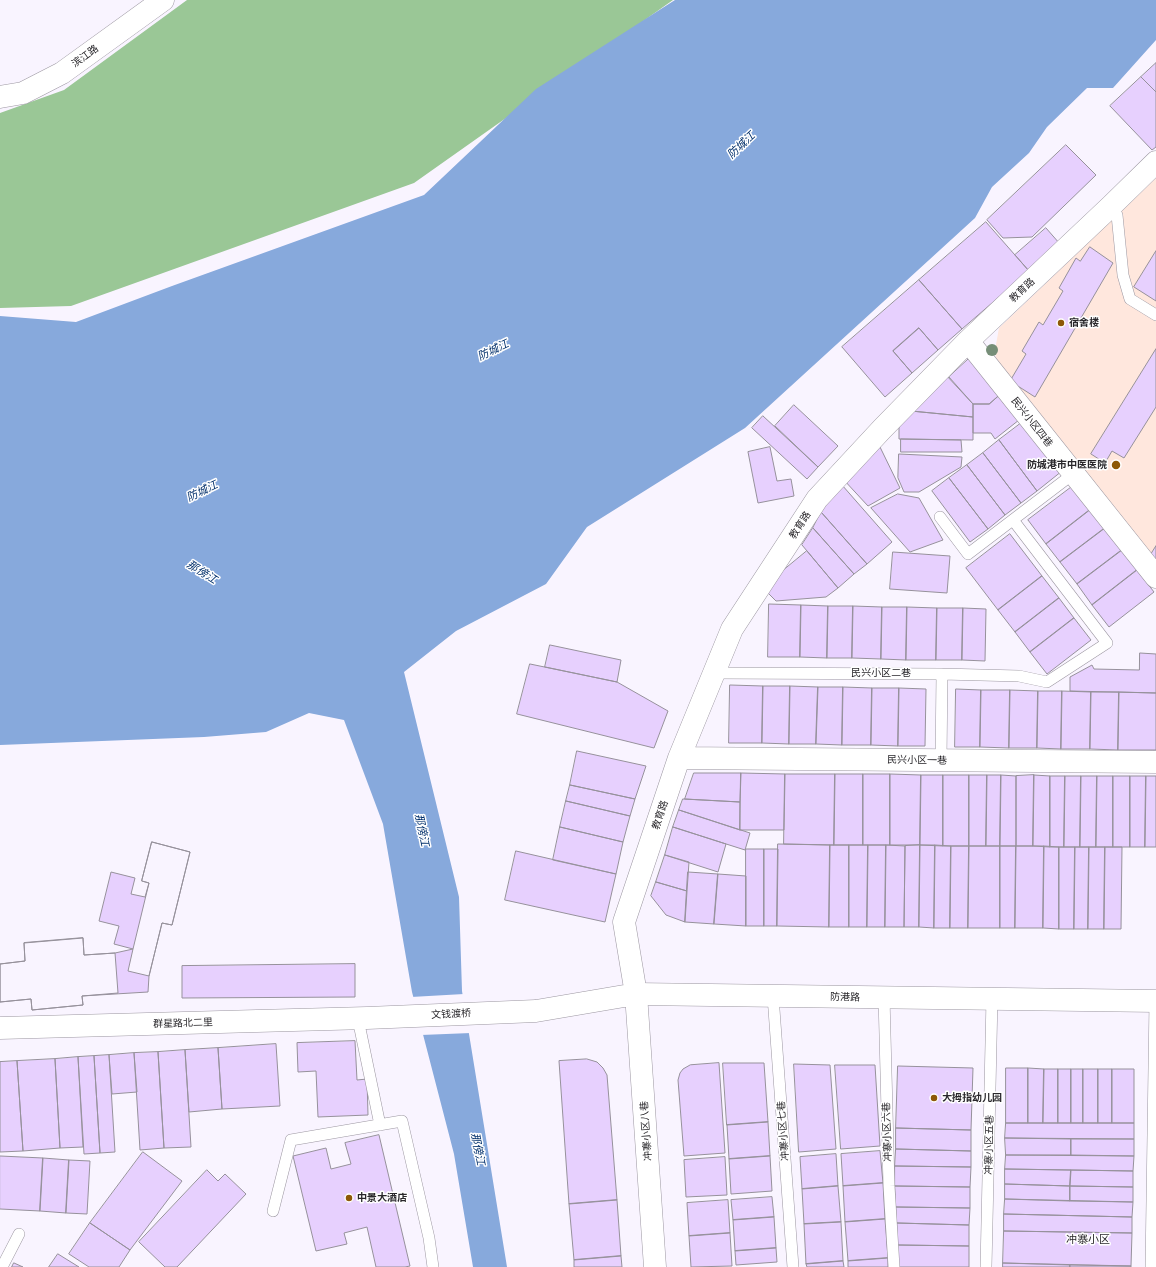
<!DOCTYPE html>
<html>
<head>
<meta charset="utf-8">
<style>
  body { margin:0 }
  canvas { display:block; background:#f9f4ff }
</style>
</head>
<body>
<canvas width="1156" height="1267"></canvas>
<script>
const context = document.querySelector('canvas').getContext('2d');
context.lineJoin = 'round';
function paint(path, color) {
  context.fillStyle = color;
  context.fill(path, 'evenodd');
}
function strokePath(path, color, width, dash) {
  context.strokeStyle = color;
  context.lineWidth = width;
  context.lineCap = dash ? 'butt' : 'round';
  context.setLineDash(dash || []);
  context.stroke(path);
}
function drawText(font, color, halo, rows, align = 'center') {
  context.font = font + ' Barlow,"Noto Sans SC",sans-serif';
  context.lineWidth = 3;
  context.setLineDash([]);
  context.textBaseline = 'middle';
  context.strokeStyle = halo;
  context.fillStyle = color;
  for (const [text, x, y, turn = 0] of rows) {
    context.save();
    context.translate(x, y);
    context.rotate((+turn || 0) * Math.PI / 180);
    context.textAlign = isNaN(turn) ? turn : align;
    if (halo) context.strokeText(text, 0, 0);
    context.fillText(text, 0, 0);
    context.restore();
  }
}
paint(new Path2D(`
  M1156 178V564L997 367 995 350 999 328Z`), '#ffe7dd');
paint(new Path2D(`
  M187 0H673L414 183 71 306 0 308V113L64 90Z`), '#9ac796');
paint(new Path2D(`
  M675 0H1156V40L1113 88H1087L1047 127 1029 153 992 187 975 218 745 428 587 527 546 584 456 631 404 672 459 897 462 991 507 1267H473L454 1154 412 992 383 824 344 720 309 713 266 732 204 737 0 745V316L76 322 172 286 424 195 536 89Z`), '#87a9dc');
paint(new Path2D(`
  M464 994 471 1033 421 1035 411 997Z`), '#f9f4ff');
const building = new Path2D(`
  M1156 63V92L1141 77Z
  M1141 77 1156 92V147L1152 150 1110 106Z
  M1066 145 1096 175 1032 237 1003 238 987 220Z
  M986 222 1029 271 962 329 919 280Z
  M1046 228 1060 244 1029 271 1015 255Z
  M1090 247 1113 263 1035 397 1010 381 1026 354 1022 351 1039 322 1043 325 1063 291 1059 288 1076 258 1080 261Z
  M1156 251V301L1134 287Z
  M919 280 962 329 938 350 919 328 893 351 912 373 885 397 842 347Z
  M919 328 938 350 912 373 893 351Z
  M1156 349V407L1124 458 1112 451 1105 463 1091 454Z
  M973 355 1002 393 989 404H973L949 377Z
  M946 375 973 404V417L911 411Z
  M1004 391 1024 416 995 439 991 433H973V404H989Z
  M794 405 838 446 818 467 775 426Z
  M911 411 973 417V440L899 439V422Z
  M763 416 818 467 807 479 752 428Z
  M1024 421 1062 471 1037 491 999 440Z
  M901 439 961 440 962 452H901Z
  M999 440 1037 491 1021 503 983 453Z
  M770 447 777 481 791 479 794 496 758 503 748 452Z
  M880 447 900 488 868 506 843 479Z
  M983 453 1021 503 1005 515 967 465Z
  M899 454 962 457 961 467 919 492H904L898 478Z
  M967 465 1005 515 988 529 949 478Z
  M949 478 988 529 970 542 932 491Z
  M842 485 892 542 867 564 821 512Z
  M1073 486 1091 509 1046 544 1028 520Z
  M898 494 919 498 943 540 910 552 871 508Z
  M1091 509 1105 528 1060 562 1046 544Z
  M821 512 867 564 854 574 813 528Z
  M813 528 854 574 838 588 802 545Z
  M1105 528 1122 550 1077 584 1060 562Z
  M1010 534 1042 576 998 610 966 568Z
  M1156 546V559L1150 556Z
  M1122 550 1137 570 1092 605 1077 584Z
  M807 551 838 588 826 597 776 601 766 591 775 577Z
  M893 552 950 556 947 593 890 589Z
  M1137 570 1154 592 1109 627 1092 605Z
  M1042 576 1059 598 1015 632 998 610Z
  M1059 598 1074 618 1030 652 1015 632Z
  M769 604 801 605 800 657H768Z
  M801 605 828 606 827 658 800 657Z
  M828 606H853L852 658H827Z
  M853 606 882 607 881 659 852 658Z
  M882 607H907L906 660 881 659Z
  M907 607 937 608 936 660H906Z
  M937 608H963L962 660H936Z
  M963 608 986 609 985 661 962 660Z
  M1074 618 1091 640 1047 674 1030 652Z
  M550 645 621 660 617 682 545 667Z
  M1140 653 1156 654V693L1070 691V677L1092 665 1094 669 1139 670Z
  M530 664 617 682 668 711 654 748 517 714Z
  M730 685 763 686 762 743H729Z
  M763 686H790L789 744 762 743Z
  M790 686 818 687 816 744H789Z
  M818 687H843L842 745 816 744Z
  M843 687 872 688 871 745H842Z
  M872 688H899L898 746 871 745Z
  M899 688 926 689 925 746H898Z
  M956 689 981 690 980 747H955Z
  M981 690H1010L1009 748 980 747Z
  M1010 690 1038 691 1037 748H1009Z
  M1038 691H1062L1061 749 1037 748Z
  M1062 691 1091 692 1090 749H1061Z
  M1091 692H1119L1118 750 1090 749Z
  M1119 692 1156 693V750H1118Z
  M577 751 646 766 635 799 570 785Z
  M694 773H741L740 802 685 799Z
  M741 773 785 774 784 830H740Z
  M785 774H835L834 845 784 844Z
  M835 774H863V845H834Z
  M863 774H890V845H863Z
  M890 774 921 775 920 845H890Z
  M921 775H943V846L920 845Z
  M943 775H969V846H943Z
  M969 775H987L986 846H969Z
  M987 775H1001L1000 846H986Z
  M1001 775 1016 776V846H1000Z
  M1034 775 1033 846H1016V776Z
  M1034 775 1050 776V847L1033 846Z
  M1050 776H1065L1064 847H1050Z
  M1065 776H1081L1080 847H1064Z
  M1081 776H1097L1096 847H1080Z
  M1097 776H1113V847H1096Z
  M1113 776H1130V847H1113Z
  M1130 776H1146L1145 847H1130Z
  M1146 776H1156V847H1145Z
  M570 785 635 799 630 816 566 801Z
  M683 799 740 802V830L679 810Z
  M566 801 630 816 623 842 560 827Z
  M679 810 750 833 745 850 673 827Z
  M560 827 623 842 616 874 553 860Z
  M673 827 726 844 718 872 665 855Z
  M152 842 190 852 172 925 162 923 149 976 128 971 133 949 114 944 119 926 99 921 111 872 135 878 131 894 145 897 149 883 142 881Z
  M152 842 190 852 172 925 162 923 149 976 148 992 82 996 83 1005 32 1010 31 999 0 1002V964L25 961 24 943 83 938 84 955 115 953 133 949 149 883 142 881Z
  M778 844 830 845 829 927 777 926Z
  M830 845H849V927H829Z
  M849 845H868L867 927H849Z
  M868 845H886L885 927H867Z
  M886 845 905 846 904 927H885Z
  M920 845 919 927H904L905 846Z
  M920 845H935L934 928 919 927Z
  M935 845 951 846 950 928H934Z
  M951 846H969L968 928H950Z
  M969 846H1000V928H968Z
  M1000 846H1016L1015 928H1000Z
  M1016 846H1044L1043 928H1015Z
  M1044 846 1059 847V929L1043 928Z
  M1059 847H1075L1074 929H1059Z
  M1075 847H1089L1088 929H1074Z
  M1089 847H1105L1104 929H1088Z
  M1105 847H1122L1121 929H1104Z
  M746 849H764V926H746Z
  M764 849H778L777 926H764Z
  M516 851 616 874 605 922 505 900Z
  M665 855 689 862 687 891 656 882Z
  M688 872 718 874 714 924 685 922Z
  M718 874 746 876V926L714 924Z
  M656 882 687 891 685 922 666 915 651 896Z
  M83 938 84 955 115 953 118 993 82 996 83 1005 32 1010 31 999 0 1002V964L25 961 24 943Z
  M355 964V997L182 998V966Z
  M355 1041 357 1080 367 1079 368 1115 318 1117 316 1071 298 1072 297 1043Z
  M276 1044 280 1106 222 1109 218 1048Z
  M218 1048 222 1109 189 1112 185 1050Z
  M185 1050 191 1147 164 1148 158 1052Z
  M158 1052 164 1148 140 1150 134 1053Z
  M134 1053 137 1092 112 1094 109 1055Z
  M109 1055 115 1152 100 1153 94 1056Z
  M94 1056 100 1153 84 1154 78 1057Z
  M78 1057 83 1147 60 1148 55 1059Z
  M55 1059 60 1148 23 1151 17 1061Z
  M587 1059 597 1062 603 1068 607 1075 617 1200 569 1204 559 1061Z
  M17 1061 23 1151 0 1152V1062Z
  M719 1063 725 1153 684 1156 678 1080 680 1073 683 1069 690 1065Z
  M723 1063H764L768 1122 727 1125Z
  M794 1064 830 1065 836 1149 799 1152Z
  M835 1065H875L880 1146 841 1149Z
  M898 1066 973 1068 971 1130 896 1128Z
  M1006 1068H1028V1123H1006Z
  M1028 1068 1044 1069 1043 1123H1028Z
  M1044 1069H1058V1123H1043Z
  M1058 1069H1071V1123H1058Z
  M1071 1069H1083V1123H1071Z
  M1083 1069H1098V1123H1083Z
  M1098 1069H1112V1123H1098Z
  M1112 1069H1134V1123H1112Z
  M768 1122 770 1156 729 1159 727 1125Z
  M1006 1123H1134V1139L1005 1138Z
  M896 1128 971 1130V1151L896 1149Z
  M379 1135 410 1266 405 1267H376L367 1227 344 1233 347 1244 316 1251 293 1156 326 1148 331 1169 351 1164 345 1143Z
  M1005 1138 1071 1139V1155H1006Z
  M1071 1139H1134V1156L1071 1155Z
  M896 1149 971 1151V1167L895 1166Z
  M880 1151 883 1183 843 1186 841 1154Z
  M143 1152 182 1181 130 1250 90 1223Z
  M836 1154 838 1186 802 1189 800 1157Z
  M1006 1155 1134 1156 1133 1171 1005 1169Z
  M0 1156 43 1158 40 1211 0 1209Z
  M770 1156 772 1191 731 1194 729 1159Z
  M725 1157 727 1195 686 1197 684 1160Z
  M43 1158 69 1160 66 1213 40 1211Z
  M69 1160 90 1161 87 1214 66 1213Z
  M895 1166 971 1167 970 1187 895 1186Z
  M1005 1169 1071 1170 1070 1186 1005 1184Z
  M207 1170 218 1181 225 1174 246 1194 177 1267H165L139 1242Z
  M1071 1170 1133 1171V1187L1070 1186Z
  M883 1183 885 1219 845 1222 843 1186Z
  M1005 1184 1070 1186V1201L1005 1199Z
  M838 1186 841 1222 804 1224 802 1189Z
  M895 1186 970 1187V1208L896 1207Z
  M1070 1186 1133 1187V1202L1070 1201Z
  M772 1197 774 1217 733 1220 731 1200Z
  M1005 1199 1133 1202 1132 1217 1004 1214Z
  M617 1200 621 1256 574 1260 569 1204Z
  M728 1200 730 1233 689 1236 687 1203Z
  M896 1207 970 1208 969 1225 897 1223Z
  M1004 1214 1132 1217V1233L1004 1231Z
  M774 1217 776 1248 735 1251 733 1220Z
  M885 1219 888 1258 848 1261 845 1222Z
  M841 1222 843 1261 806 1264 804 1224Z
  M90 1223 130 1250 119 1267H89L69 1254Z
  M897 1223 969 1225V1246L898 1245Z
  M1004 1231 1132 1233 1131 1266 1003 1263Z
  M730 1233 732 1266 691 1267 689 1236Z
  M898 1245 969 1246V1267H899Z
  M776 1248 777 1262 736 1265 735 1251Z
  M58 1254 79 1267H49Z
  M621 1256 622 1267H574V1260Z
  M888 1258V1267H848V1261Z
  M843 1261 844 1267H807L806 1264Z
  M14 1263 23 1267H12Z
  M1003 1263 1070 1265V1267H1003Z
  M1070 1265 1131 1266V1267H1070Z`);
paint(building, '#e7d0fe');
strokePath(building, '#96919b', 1);
const lane = new Path2D(`
  M1111 206 1117 215 1123 275 1130 299 1156 315
  M940 517 968 554 1073 474
  M714 673 942 674 1019 676 1047 682 1107 643 1013 520
  M941 760 942 674
  M773 996 793 1267
  M884 997 889 1186 894 1267
  M358 1019 380 1125
  M273 1211 291 1140 402 1121 429 1238 433 1267
  M2 1267 19 1234
  M986 1267 992 998
  M1151 1267 1155 1001`);
const street = new Path2D(`
  M0 97 23 93 62 73 163 0
  M968 341 1156 577
  M679 758 1156 762
  M0 1028 367 1018 536 1011 636 994
  M655 1267 636 994 624 922 679 758 732 629 817 499 882 429 968 341 1111 206 1156 162`);
const secondary = new Path2D(`
  M636 994 1156 1001`);
strokePath(lane, '#9c97a1', 12);
strokePath(street, '#9c97a1', 23);
strokePath(secondary, '#9c97a1', 23);
strokePath(lane, '#fff', 11);
strokePath(street, '#fff', 22);
strokePath(secondary, '#fff', 22);
context.fillStyle = '#768e78';
for (const [x, y] of [
  [992,350]
]) {
  context.beginPath();
  context.arc(x, y, 6, 0, 2 * Math.PI);
  context.fill();
}
for (const [x, y, r, color] of [
  [1061,323,4,"#8d5807"],
  [1116,465,5,"#8d5807"],
  [934,1098,4,"#8d5807"],
  [349,1198,4,"#8d5807"]
]) {
  const dot = new Path2D();
  dot.arc(x, y, r, 0, 2 * Math.PI);
  context.fillStyle = color;
  context.fill(dot);
  strokePath(dot, '#fff', 1.5);
}
drawText('10px', '#29272b', '#fff', [
  ["滨江路",85,56,-36],
  ["教育路",1022,290,-43],
  ["民兴小区四巷",1032,422,52],
  ["教育路",800,525,-57],
  ["民兴小区二巷",881,673],
  ["民兴小区一巷",917,760,1],
  ["教育路",660,815,-72],
  ["防港路",845,997,1],
  ["文钱渡桥",451,1014,-3],
  ["群星路北二里",183,1023,-2],
  ["冲寨小区八巷",646,1131,-94],
  ["冲寨小区七巷",783,1131,-94],
  ["冲寨小区六巷",887,1132,-92],
  ["冲寨小区五巷",989,1145,-89]
]);
drawText('bold 10px', '#29272b', '#fff', [
  ["宿舍楼",1069,323],
  ["防城港市中医医院",1107,465,"right"],
  ["大拇指幼儿园",942,1098],
  ["中景大酒店",357,1198]
], 'left');
drawText('italic 11px', '#03306b', '#fff', [
  ["防城江",741,145,-43],
  ["防城江",493,350,-26],
  ["防城江",202,491,-26],
  ["那傍江",202,572,32],
  ["那傍江",422,830,78],
  ["那傍江",478,1149,79]
]);
drawText('11px', '#29272b', '#fff', [
  ["冲寨小区",1088,1239]
]);
</script>
</body>
</html>
